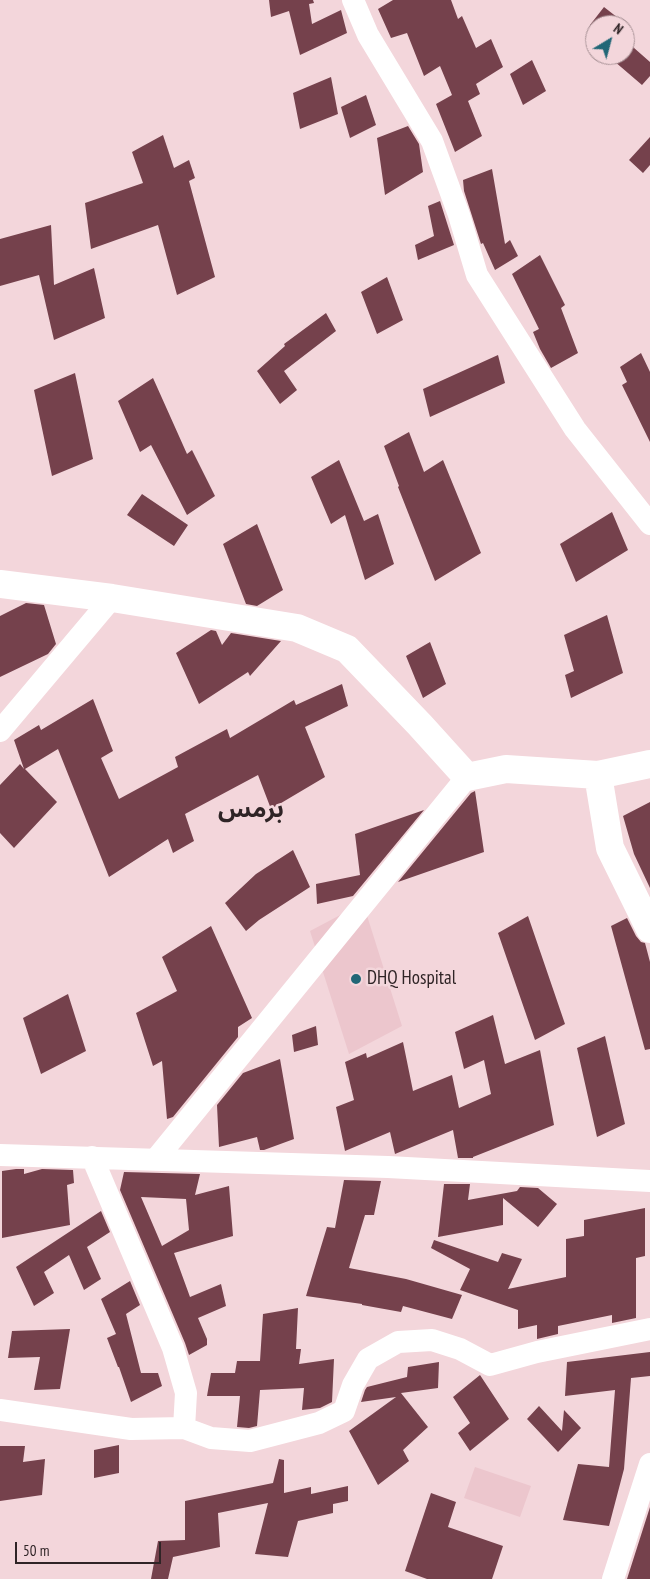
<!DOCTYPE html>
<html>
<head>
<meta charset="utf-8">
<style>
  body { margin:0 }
  #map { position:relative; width:650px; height:1579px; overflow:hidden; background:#f3d6db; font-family:"PT Sans Narrow",sans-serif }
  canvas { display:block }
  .north { position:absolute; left:585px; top:15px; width:50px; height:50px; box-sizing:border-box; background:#f3d6db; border:1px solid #a58f93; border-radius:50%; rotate:37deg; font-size:14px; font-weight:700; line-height:20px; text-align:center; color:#2f2426 }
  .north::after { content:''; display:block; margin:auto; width:18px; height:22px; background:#216676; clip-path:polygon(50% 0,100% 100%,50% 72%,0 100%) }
  .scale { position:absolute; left:15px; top:1542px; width:146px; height:22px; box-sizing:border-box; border:2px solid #2f2426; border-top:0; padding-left:6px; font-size:15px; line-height:18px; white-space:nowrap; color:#2f2426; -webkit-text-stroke:4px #f3d6db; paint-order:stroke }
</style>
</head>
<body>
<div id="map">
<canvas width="650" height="1579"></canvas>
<div class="north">N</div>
<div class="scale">50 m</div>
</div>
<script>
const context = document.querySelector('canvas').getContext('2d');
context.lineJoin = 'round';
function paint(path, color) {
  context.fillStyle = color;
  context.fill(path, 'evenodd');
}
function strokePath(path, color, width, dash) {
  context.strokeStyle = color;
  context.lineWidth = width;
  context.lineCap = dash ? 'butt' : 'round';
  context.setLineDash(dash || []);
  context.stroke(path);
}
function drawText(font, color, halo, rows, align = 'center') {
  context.font = font + ' "PT Sans Narrow","Noto Sans Arabic",sans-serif';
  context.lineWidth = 5;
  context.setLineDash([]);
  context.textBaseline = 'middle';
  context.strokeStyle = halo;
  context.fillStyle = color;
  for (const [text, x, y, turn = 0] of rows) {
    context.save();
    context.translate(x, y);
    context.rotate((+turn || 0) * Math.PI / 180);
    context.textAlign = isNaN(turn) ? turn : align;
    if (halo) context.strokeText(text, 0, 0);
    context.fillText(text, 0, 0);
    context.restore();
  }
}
paint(new Path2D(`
  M363 903 402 1026 349 1054 310 931Z
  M475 1467 531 1486 520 1517 464 1498Z`), '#ecc6cd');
paint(new Path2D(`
  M269 0H313L314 3 309 4 312 24 341 10 347 33 300 55 289 11 271 17Z
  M393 0H451L458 19 462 16 476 48 491 39 503 67 476 84 480 94 468 101 482 136 455 152 436 104 452 95 440 66 424 76 407 33 391 38 378 9Z
  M604 7 627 25H590Z
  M625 40 650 62V76L642 85 607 55H625Z
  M532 60 546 91 523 105 510 74Z
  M331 77 338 114 300 129 293 93Z
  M366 95 376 125 350 138 341 107Z
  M408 126 419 144 423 172 385 195 377 138Z
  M163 135 174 168 189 160 195 178 189 181 215 277 177 295 158 225 91 249 85 203 143 183 132 152Z
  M650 137V165L643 173 629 160Z
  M492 169 505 244 510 240 518 256 495 270 483 243 481 244 464 191 463 180Z
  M440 201 454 245 418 260 415 245 434 236 428 206Z
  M51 225 54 285 94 268 105 318 54 340 39 275 0 286V239Z
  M540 255 565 305 561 308 578 353 551 368 540 349 533 332 539 329 512 274Z
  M387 277 403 320 377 334 361 292Z
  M326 313 336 331 284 371 297 390 280 404 257 371 285 346 284 344Z
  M641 353 650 372V442L622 385 627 382 620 367Z
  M498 355 505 383 430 417 423 389Z
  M75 373 93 459 52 476 34 390Z
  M153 378 187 454 192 450 215 496 187 515 151 445 140 452 118 401Z
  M409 432 424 472 443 460 481 553 435 581 398 487 399 486 384 446Z
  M339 460 364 521 378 514 394 564 365 580 345 515 331 524 311 477Z
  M142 494 188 525 174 546 127 515Z
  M612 512 628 550 576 582 560 544Z
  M257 524 283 590 257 606 246 604 223 544Z
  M26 603 44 605 56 644 48 654 0 677V616Z
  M607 615 623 673 571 698 565 675 574 671 564 635Z
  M211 630 216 631 222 645 231 633 281 641 250 676 248 672 199 704 176 653Z
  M430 642 446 684 423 698 406 656Z
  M342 684 348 706 305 727 325 777 271 809 258 775 185 814 194 841 173 853 168 839 109 877 58 749 25 769 57 802 14 848 0 833V785L20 764 24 769 14 740 39 725 41 730 93 699 113 751 101 758 119 799 178 767 175 757 227 729 230 738 294 700 296 705Z
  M475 791 484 852 398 882 471 793Z
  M650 802V888L634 854 623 816Z
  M424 810 353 896 317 904 316 884 360 875 355 834Z
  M293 850 310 887 259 920 246 931 225 903 256 874Z
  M528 916 565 1024 535 1040 498 933Z
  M627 918 636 936 641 942 645 943 650 962V1049L645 1050 611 926Z
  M211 926 252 1018 238 1027V1037L173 1117 167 1119 162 1061 153 1066 136 1013 177 991 162 957Z
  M68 994 86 1051 41 1074 23 1018Z
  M493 1015 505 1064 540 1050 554 1125 473 1157V1158H458L453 1130 395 1154 390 1132 345 1151 336 1107 354 1100 345 1062 366 1053 367 1058 403 1042 413 1091 452 1075 459 1108 491 1094 484 1060 464 1069 455 1032Z
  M316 1026 318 1045 294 1052 292 1035Z
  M605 1036 625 1124 597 1137 577 1048Z
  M280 1059 294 1139 264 1150H260L257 1137 219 1147 217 1105 243 1073Z
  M16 1169H24V1174L42 1169 73 1170 74 1183 67 1185 70 1225 2 1238V1171Z
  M124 1172 200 1174 195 1195 229 1186 233 1236 174 1253 190 1297 221 1284 226 1306 198 1318 207 1339V1345L189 1355 185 1343 120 1190ZM141 1197 186 1199 189 1230 162 1246Z
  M344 1180 381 1181 374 1215H365L349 1268 406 1279 462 1295 452 1319 403 1306 401 1312 362 1305V1304L306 1296 327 1227 335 1228Z
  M444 1184H470L468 1200 517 1191 520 1187 538 1188 557 1204 538 1227 503 1198V1225L438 1237Z
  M645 1208V1256L636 1258V1318L612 1323V1315L558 1326V1334L537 1339V1325L518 1329V1310L460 1290 470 1269 431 1248 434 1240 498 1262 502 1253 522 1259 508 1289 566 1277V1239L584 1236V1220Z
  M101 1211 110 1232 87 1247 101 1279 84 1290 69 1255 44 1272 54 1293 34 1306 16 1267Z
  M130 1281 140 1305 126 1314 141 1373H158L162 1386 131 1402 119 1367H118L107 1338 116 1334 101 1299Z
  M298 1308 296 1349H301L299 1364 334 1359 332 1402 320 1408 302 1410 304 1388 260 1390 257 1426 249 1428 237 1427 240 1396H207L211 1373H235L237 1361H260L263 1314Z
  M70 1329 60 1389 34 1390 40 1357 8 1358 12 1331Z
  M650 1352V1376L631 1378 624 1469 609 1526 563 1520 578 1464 609 1467 615 1390 565 1396 567 1362Z
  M439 1362 438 1388 401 1393 428 1427 403 1450 409 1461 378 1485 349 1431 396 1397 361 1402 365 1390 367 1387 407 1377 408 1367Z
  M480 1375 509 1419 470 1451 458 1433 470 1423 453 1397Z
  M539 1406 562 1431 564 1410 581 1428 558 1452 527 1419Z
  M119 1445V1473L94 1478V1450Z
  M0 1446H25L23 1462 45 1459 42 1495 0 1501Z
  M279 1459 284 1460V1493L311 1487V1494L348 1486V1501L333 1504V1513L298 1521 288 1557 255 1554 268 1503 218 1513 220 1547 173 1557 168 1579H151L158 1541 185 1540V1501L273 1483Z
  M431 1493 456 1502 448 1527 503 1546 492 1579H427L405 1571Z
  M650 1507V1579H627Z`), '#75414c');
strokePath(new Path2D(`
  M353 0 368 35 432 141 459 215 477 275 575 429 650 524
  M0 731 112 598
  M0 1155 388 1167 650 1181
  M92 1157 173 1348 186 1393 184 1428
  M156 1159 467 777
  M0 1410 131 1429 184 1428 211 1438 250 1441 319 1423 344 1411 353 1385 368 1359 398 1342 432 1340 460 1349 490 1365 537 1352 650 1329
  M613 1579 650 1464`), '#fff', 22);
strokePath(new Path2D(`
  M0 584 112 598 297 628 347 649 420 725 467 777 506 769 598 775 610 848 650 929
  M598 775 650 764`), '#fff', 28);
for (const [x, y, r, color] of [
  [356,979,6,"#216676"]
]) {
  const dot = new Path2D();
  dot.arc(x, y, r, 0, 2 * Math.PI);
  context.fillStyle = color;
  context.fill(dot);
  strokePath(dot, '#f3d6db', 2);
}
drawText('19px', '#2f2426', '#f3d6db', [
  ["DHQ Hospital",367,979]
], 'left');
drawText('bold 24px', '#2f2426', '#f3d6db', [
  ["برمس",251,810]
]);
</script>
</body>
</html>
